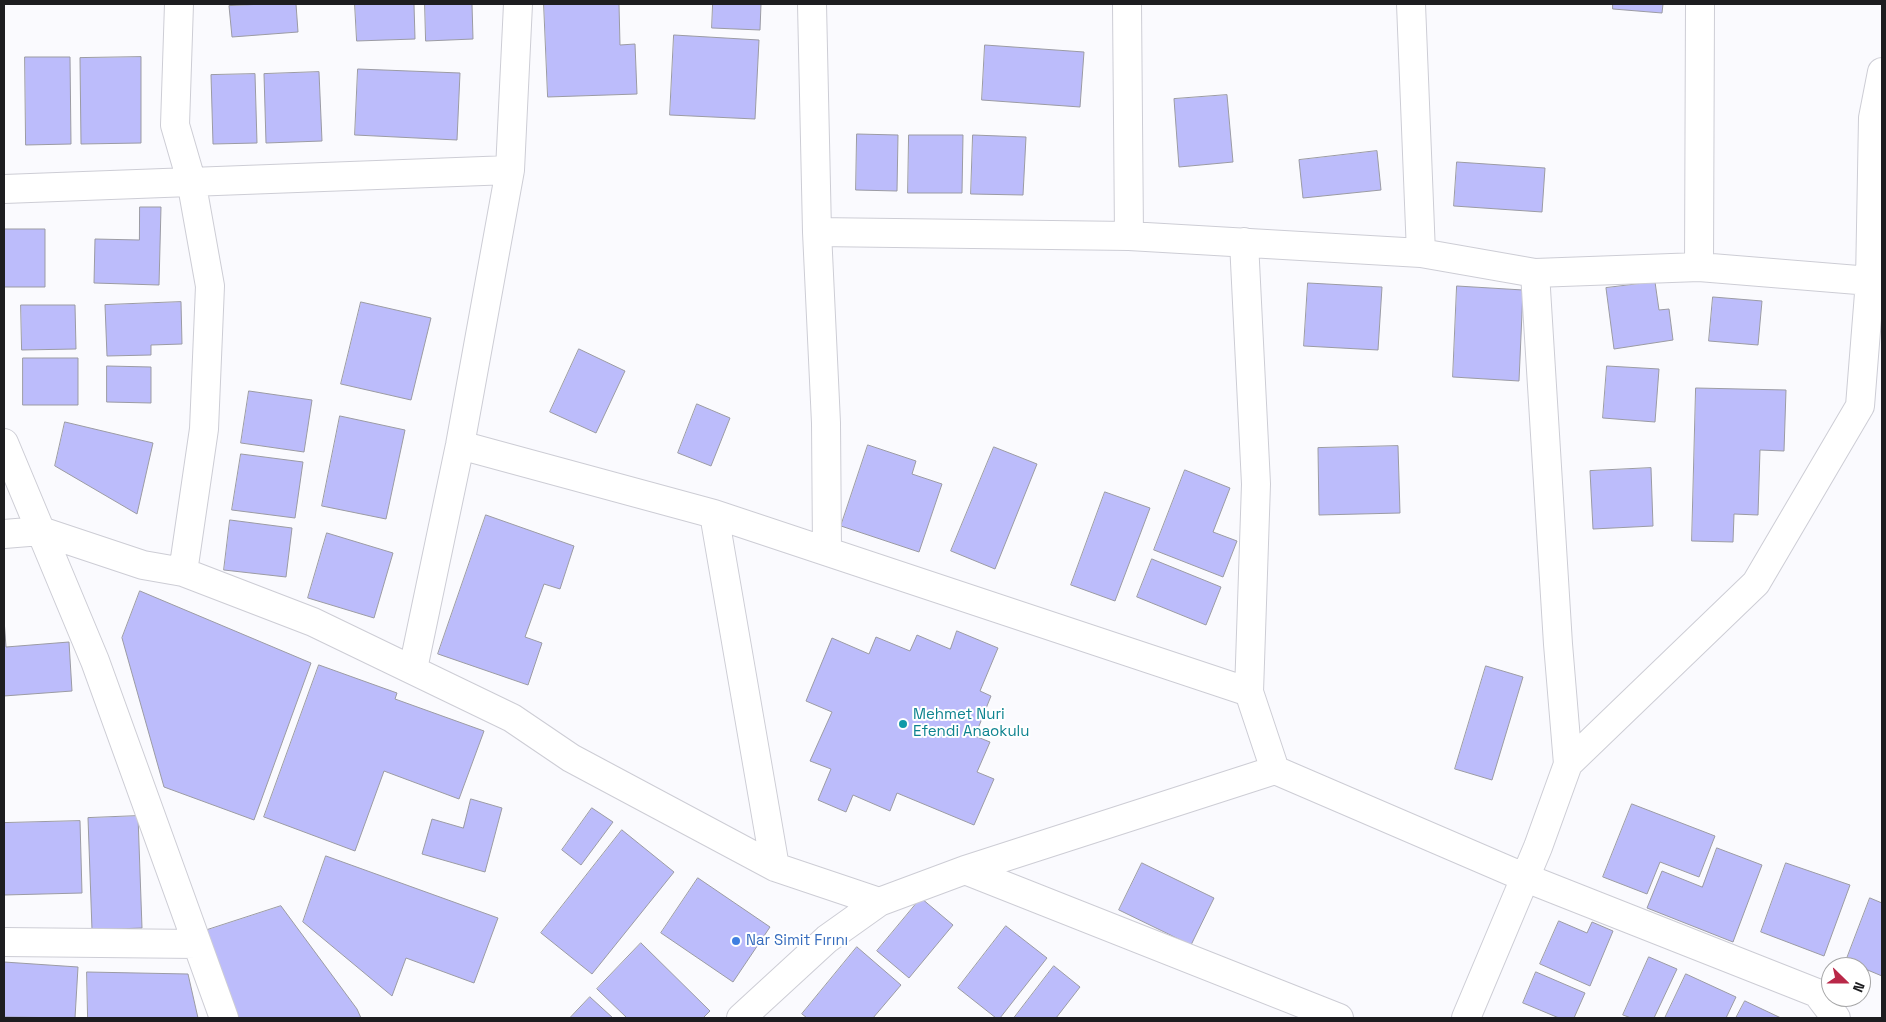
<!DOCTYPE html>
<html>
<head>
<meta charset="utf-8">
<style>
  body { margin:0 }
  #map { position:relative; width:1886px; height:1022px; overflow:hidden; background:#fafafe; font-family:"Space Grotesk",sans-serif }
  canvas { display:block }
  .frame { position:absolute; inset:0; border:5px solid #1d1d20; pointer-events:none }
  .north { position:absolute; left:1821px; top:957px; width:50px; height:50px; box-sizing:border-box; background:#fff; border:1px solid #a5a5a6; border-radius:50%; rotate:112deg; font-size:14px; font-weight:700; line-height:20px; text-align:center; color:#1d1d20 }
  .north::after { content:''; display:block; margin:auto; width:18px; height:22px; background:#b92848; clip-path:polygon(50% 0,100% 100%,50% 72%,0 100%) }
</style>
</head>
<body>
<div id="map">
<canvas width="1886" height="1022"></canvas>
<div class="frame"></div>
<div class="north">N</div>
</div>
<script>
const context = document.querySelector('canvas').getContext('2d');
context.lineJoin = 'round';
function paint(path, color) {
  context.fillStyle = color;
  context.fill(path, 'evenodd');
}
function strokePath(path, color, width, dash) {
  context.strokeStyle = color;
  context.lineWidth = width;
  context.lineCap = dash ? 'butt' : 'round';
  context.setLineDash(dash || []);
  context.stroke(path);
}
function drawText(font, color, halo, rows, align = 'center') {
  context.font = font + ' "Space Grotesk",sans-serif';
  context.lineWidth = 4;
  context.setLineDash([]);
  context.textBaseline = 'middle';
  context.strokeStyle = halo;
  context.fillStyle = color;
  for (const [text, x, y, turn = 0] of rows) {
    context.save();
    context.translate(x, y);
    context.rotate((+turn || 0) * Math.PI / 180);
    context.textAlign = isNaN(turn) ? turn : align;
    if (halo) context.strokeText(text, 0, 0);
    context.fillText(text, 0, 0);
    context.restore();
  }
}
const building = new Path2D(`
  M265 4H296L298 32 232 37 229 6Z
  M355 4H414L415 39 357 41Z
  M425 4H472L473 39 426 41Z
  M544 4H619L620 45 635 44 637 94 548 97Z
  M713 4H761L760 30 712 28Z
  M1613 4H1663L1662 13 1613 9Z
  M674 35 759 40 755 119 670 115Z
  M985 45 1084 52 1080 107 982 100Z
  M25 57H70L71 144 26 145Z
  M141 57V143L81 144 80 58Z
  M358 69 460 73 457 140 355 135Z
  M319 72 322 141 266 143 264 74Z
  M255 74 257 143 213 144 211 75Z
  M1227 95 1233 162 1179 167 1174 99Z
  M857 134 898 135 897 191 856 190Z
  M909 135H963L962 193H908Z
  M973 135 1026 137 1023 195 971 194Z
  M1377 151 1381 190 1303 198 1299 160Z
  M1457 162 1545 168 1542 212 1454 206Z
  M140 207H161L159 285 94 283 95 239 139 240Z
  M4 229H45V287H4Z
  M1655 282 1659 310 1669 309 1673 340 1614 349 1606 288Z
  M1308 283 1382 287 1378 350 1304 346Z
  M1457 286 1523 290 1519 381 1453 377Z
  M1713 297 1762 301 1758 345 1709 341Z
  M181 302 182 344 151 345V355L107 356 105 305Z
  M361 302 431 318 411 400 341 384Z
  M21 305H75L76 349 22 350Z
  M579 349 625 371 596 433 550 412Z
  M23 358H78V405H23Z
  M107 366 151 367V403L107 402Z
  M1607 366 1659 369 1655 422 1603 418Z
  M1696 388 1786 390 1784 451 1760 450 1758 515 1734 514 1733 542 1692 541Z
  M249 391 312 400 304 452 241 443Z
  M697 404 730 418 711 466 678 453Z
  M340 416 405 430 386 519 322 506Z
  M65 422 153 443 137 514 55 466Z
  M868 445 916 461 912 474 942 484 919 552 841 526Z
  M1398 446 1400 513 1319 515 1318 448Z
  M994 447 1037 464 995 569 951 551Z
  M241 454 303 462 295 518 232 510Z
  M1651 468 1653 526 1593 529 1590 471Z
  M1185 470 1230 488 1213 532 1237 541 1223 577 1154 550Z
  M1105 492 1150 508 1115 601 1071 585Z
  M486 515 574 546 560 589 544 584 525 637 542 643 528 685 438 654Z
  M230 520 292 528 286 577 224 570Z
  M327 533 393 553 374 618 308 598Z
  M1152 559 1221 587 1206 625 1137 597Z
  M140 591 311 663 254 820 164 787 122 638Z
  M4 619 6 647 69 642 72 691 4 696Z
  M957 631 998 648 980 691 991 696 975 736 990 742 977 772 994 779 974 825 897 793 890 811 853 795 846 812 818 800 831 769 810 761 832 712 806 701 832 638 869 654 876 637 910 651 917 635 950 649Z
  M319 665 397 693 395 699 484 731 459 799 384 771 355 851 264 817Z
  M1486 666 1523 677 1492 780 1455 769Z
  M471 799 502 808 485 872 422 854 432 819 463 828Z
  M1632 804 1715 836 1699 877 1660 862 1647 894 1603 877Z
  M592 808 613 822 581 865 562 850Z
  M138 816 142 928 92 930 88 818Z
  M80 821 82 893 4 895V823Z
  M622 830 674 872 592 974 541 933Z
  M1717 848 1762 865 1733 942 1647 908 1662 871 1702 887Z
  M326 856 498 918 474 983 406 958 392 996 303 922Z
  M1142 863 1214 898 1191 945 1119 910Z
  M1786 863 1850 885 1824 956 1761 932Z
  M698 878 770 927 733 982 661 933Z
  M921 898 953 925 909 978 877 951Z
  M1870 898 1882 903V976L1846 961Z
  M281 906 357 1009 361 1018H231L198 933Z
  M1559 921 1587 933 1592 922 1613 931 1590 986 1540 964Z
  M1006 926 1047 958 1000 1018H996L958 988Z
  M641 943 710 1011 703 1018H627L597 989Z
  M857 947 901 985 873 1018H807L802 1014Z
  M1649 957 1677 969 1654 1018H1631L1623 1015Z
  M4 962 78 967 75 1018 4 1017Z
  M1054 966 1080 987 1056 1018H1014Z
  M87 972 188 974 198 1018H88Z
  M1536 972 1585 993 1574 1018H1559L1523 1003Z
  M1686 974 1736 997 1726 1018H1665Z
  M590 997 613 1018H570Z
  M1745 1001 1781 1018H1736Z`);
paint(building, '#bcbcfb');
strokePath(building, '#9b9ba3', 1);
const minor = new Path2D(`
  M179 4 175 125 191 180 210 286 204 429 183 572
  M812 4 817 232 826 423 827 551
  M1127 4 1129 236
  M1411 4 1421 253
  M4 189 510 170
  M817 232 1129 236 1421 253 1535 273 1699 267 1870 281
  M1244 242 1256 484 1249 692 1275 770 1526 878 1817 993 1836 1018
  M1699 267 1700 4
  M4 443 95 661 224 1018
  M460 445 714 514 1249 692
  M714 514 775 867
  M4 534 41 531 143 565 183 572 313 622 512 718 571 758 775 867 879 902
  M413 669 460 445 510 170 518 4
  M1568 764 1756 583 1860 406 1870 281 1873 118 1882 72
  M965 870 1339 1018
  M4 942 197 944
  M741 1018 827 939 879 902 965 870 1275 770
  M1466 1018 1538 847 1568 764 1558 644 1535 273`);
strokePath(minor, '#cdcdd5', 30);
strokePath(minor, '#fff', 28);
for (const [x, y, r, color] of [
  [903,724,5,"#0f9aa8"],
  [736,941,5,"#3f7fe0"]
]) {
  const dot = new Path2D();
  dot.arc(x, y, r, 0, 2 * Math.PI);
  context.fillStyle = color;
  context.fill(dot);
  strokePath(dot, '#fff', 2);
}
drawText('15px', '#0d838f', '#fff', [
  ["Mehmet Nuri",913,715],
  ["Efendi Anaokulu",913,732]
], 'left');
drawText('15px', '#366cbe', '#fff', [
  ["Nar Simit Fırını",746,941]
], 'left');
</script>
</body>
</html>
